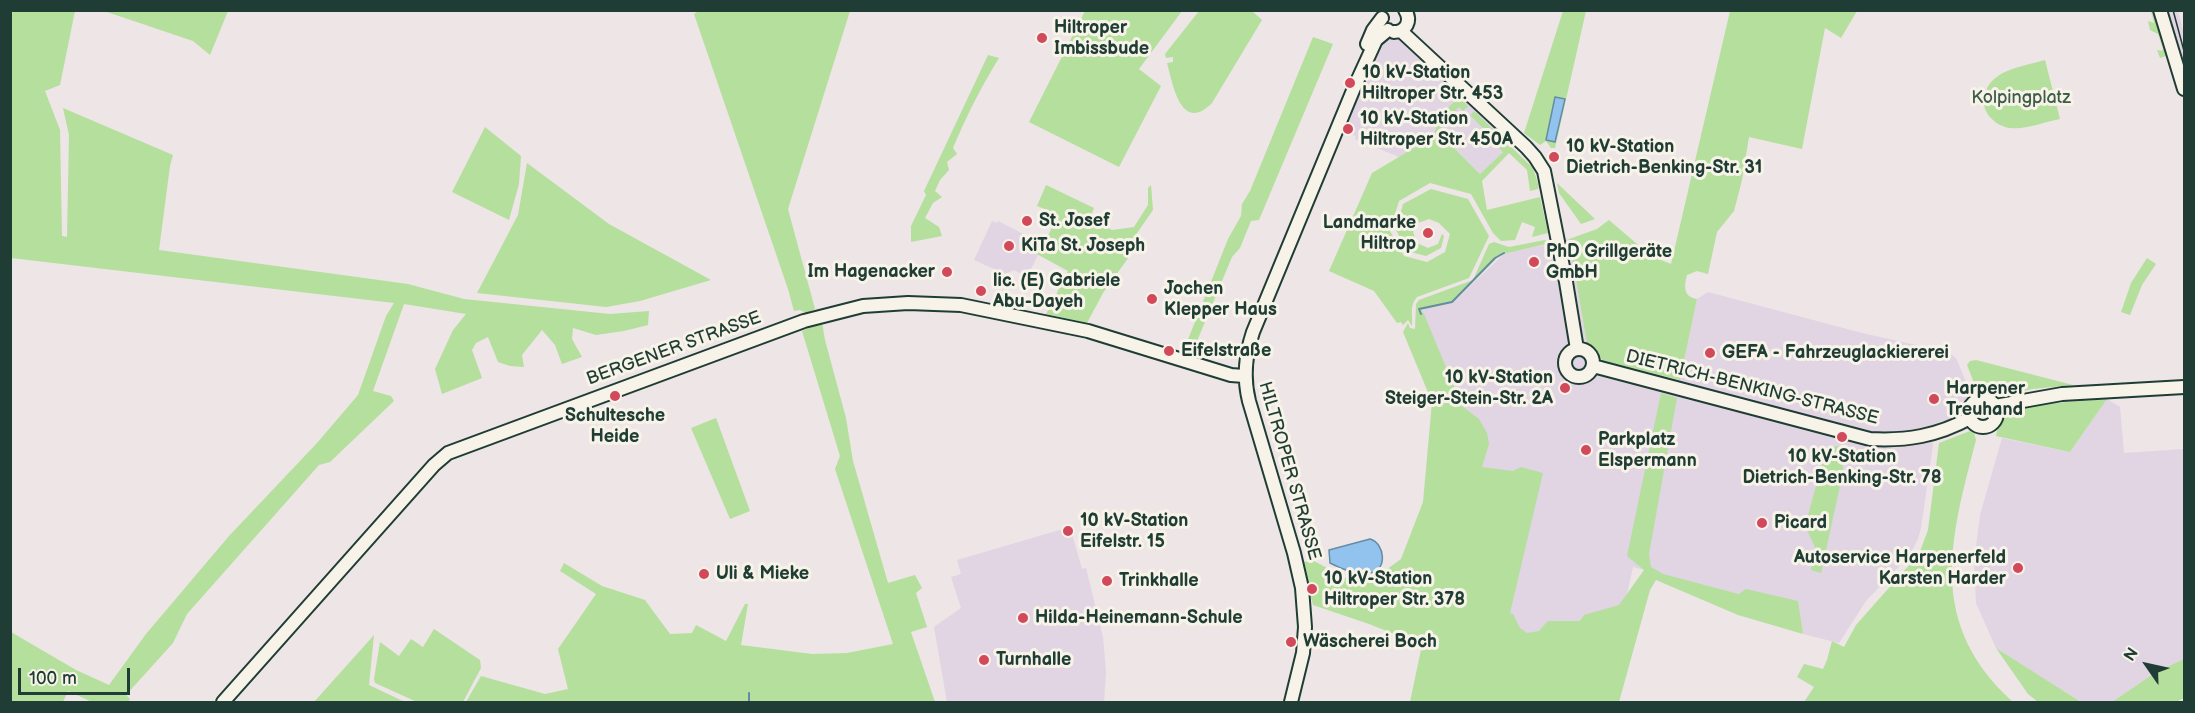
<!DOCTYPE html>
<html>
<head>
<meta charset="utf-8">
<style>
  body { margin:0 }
  #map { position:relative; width:2195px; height:713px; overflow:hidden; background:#ede5e6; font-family:"Balsamiq Sans",sans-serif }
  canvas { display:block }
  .frame { position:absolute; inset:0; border:12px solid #1f3d34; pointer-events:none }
  .north { position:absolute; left:2117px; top:635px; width:60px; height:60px; -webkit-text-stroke:4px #f7f3e8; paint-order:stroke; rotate:304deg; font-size:16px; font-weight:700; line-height:24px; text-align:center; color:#1f3d34 }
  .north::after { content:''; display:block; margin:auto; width:21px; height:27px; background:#1f3d34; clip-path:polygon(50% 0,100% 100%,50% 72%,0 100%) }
  .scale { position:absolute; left:18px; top:668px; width:112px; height:27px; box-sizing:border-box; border:3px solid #1f3d34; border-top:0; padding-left:8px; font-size:18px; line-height:21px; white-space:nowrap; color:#1f3d34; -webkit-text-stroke:4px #f7f3e8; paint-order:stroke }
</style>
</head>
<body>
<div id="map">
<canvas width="2195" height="713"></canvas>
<div class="frame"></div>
<div class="north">N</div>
<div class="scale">100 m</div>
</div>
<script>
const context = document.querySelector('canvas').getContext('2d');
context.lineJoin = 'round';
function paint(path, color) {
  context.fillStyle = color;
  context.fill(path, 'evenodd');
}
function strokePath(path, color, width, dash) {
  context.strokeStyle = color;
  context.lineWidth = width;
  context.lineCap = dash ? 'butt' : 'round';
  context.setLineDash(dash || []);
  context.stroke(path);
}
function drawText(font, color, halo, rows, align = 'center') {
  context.font = font + ' "Balsamiq Sans",sans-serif';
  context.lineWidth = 6;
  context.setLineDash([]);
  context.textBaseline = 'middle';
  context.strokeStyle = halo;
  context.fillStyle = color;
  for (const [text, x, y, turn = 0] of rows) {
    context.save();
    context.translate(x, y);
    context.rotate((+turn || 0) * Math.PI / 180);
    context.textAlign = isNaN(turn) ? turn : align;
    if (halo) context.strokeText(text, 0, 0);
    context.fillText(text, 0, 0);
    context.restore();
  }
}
paint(new Path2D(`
  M2168 11H2178L2184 34V57L2179 58 2177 53 2180 52Z
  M1396 34 1510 141V145L1480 174 1440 134 1399 157 1355 139 1356 136 1341 130 1379 40Z
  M992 221 997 223 998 221 1027 236H1031L1040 240 1035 253 1038 255 1027 277 1014 270 1005 274 974 260Z
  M1569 239 1587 344 1603 361 1680 380 1697 299 1708 292 1862 333 1948 352 1956 358 1970 391 1971 399 1963 415 1928 430 1933 445 1921 528 1918 539 1909 556 1866 601 1839 643 1803 634 1797 601 1739 594 1633 567 1620 625 1442 702 1464 410 1420 310 1452 303 1504 254Z
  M2107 399 2120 407 2124 453 2184 449V659L2156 672 2112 702H2081L1996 648 1976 603 1974 562 1980 515 2002 438 2070 452Z
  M1070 527 1082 569 1086 568 1103 637 1106 672 1104 702H947L934 627 961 608 951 577 961 574 957 560Z`), '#e1d4e3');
paint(new Path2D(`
  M16 10 75 11 60 85 45 91 60 130 62 236 67 237 69 135 63 108 173 155 170 166 159 250 408 284 464 299 610 314 649 311 648 325 624 331 596 335 573 328 572 339 582 357 562 364 555 345 542 330 522 355 524 367 510 366 498 362 488 337 476 343 472 350 482 378 442 394 435 369 453 330 466 314 404 304 373 391 391 396 394 401 330 462 319 465 187 614 173 643 126 695 130 699 128 702H92L68 691 63 702H11V632L76 670 109 685 146 634 229 536 317 443 358 395 386 316 394 303 11 258 10 11 12 13Z
  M700 10 850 11 788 209 815 309 806 313 800 310 794 311 788 289 694 14Z
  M104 11H228L210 55 193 41Z
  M1085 11H1182L1139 69 1161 86 1119 167 1029 122Z
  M1199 11H1252L1262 20 1212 103C1181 134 1173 85 1167 63L1173 62V57L1166 58 1165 54Z
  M1563 11H1586L1555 148H1551L1546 141 1540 145 1524 133Z
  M1730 11H1857L1841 38 1825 28 1802 149 1749 137 1742 180 1734 211 1717 232 1708 274 1697 271 1687 275C1684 286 1683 297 1697 299L1680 380 1603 361 1593 348 1587 344 1569 239 1597 229 1609 220 1651 256 1671 264Z
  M2151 11H2157L2169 55 2160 58 2157 50 2162 51 2163 49 2158 34 2150 30 2148 21 2154 23Z
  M1313 37 1333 44 1259 220 1251 221 1240 248 1232 257 1195 346 1187 342 1228 239 1241 216 1242 204 1250 191Z
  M988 55 999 58C981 87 966 117 953 148L957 154 947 162 949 170 940 180 935 191 942 197 933 203 925 218 939 227 942 236 911 242V226L926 195 924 191Z
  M2045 60 2060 119C2044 122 2025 130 2010 128 2001 127 1992 121 1987 113 1983 106 1983 99 1986 91 1994 69 2025 66 2045 60Z
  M1459 97 1468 106 1463 111 1459 107 1443 123 1439 119 1440 116Z
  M1474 111 1533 168 1539 187 1538 189 1530 191 1527 170 1509 153 1482 181 1487 210 1540 197 1548 233 1532 237 1535 227 1522 222 1515 240 1501 241 1493 233 1471 194 1430 183 1399 201 1390 231 1404 256 1427 262 1445 252 1450 234 1439 223 1429 219 1418 223 1413 232 1417 243 1428 248 1438 244 1442 234 1444 236 1441 248 1426 256 1407 251 1396 230 1403 204 1431 189 1468 199 1489 236 1469 278 1417 297C1409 306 1413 315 1412 326L1408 320 1403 325 1401 322 1397 323 1374 291 1329 271 1372 173 1434 136 1437 123 1444 130 1440 134 1480 174 1503 152 1499 148 1500 146 1471 116 1469 117Z
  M485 127 521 156 519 184 509 220 452 192Z
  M527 163 609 224 711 280 640 301 606 307 477 293 518 215Z
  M1557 183 1595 219 1581 224 1559 193Z
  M1046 185 1094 208 1090 218 1112 230 1134 227 1148 205V188L1151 185 1153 210 1128 246 1134 250 1103 293 1087 323 1046 314 1068 271 1035 253 1040 240 1045 242 1055 221 1045 216 1047 210 1037 206Z
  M1545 240 1550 243 1504 254 1497 258 1452 303 1421 310 1424 314 1462 406 1479 419 1487 433 1489 444 1482 467 1513 471 1521 467 1543 473 1510 613 1513 614 1520 628 1527 633 1539 631 1548 621H1580L1584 615 1619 605 1644 570 1627 556 1661 393 1677 398 1649 554 1651 567 1663 574 1739 594 1746 589 1798 601 1803 634 1738 615 1656 580 1650 590 1619 702H1410L1422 645 1369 624 1313 605 1302 562 1314 561 1346 578H1375L1401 559 1423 502 1432 402 1403 332 1408 323 1410 328 1415 329 1416 304 1419 300 1473 280 1489 244 1494 242 1509 247Z
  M2147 258 2156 264 2142 285 2130 315 2121 312 2131 283Z
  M822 322 825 340 846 418 853 461 888 583 915 575 922 588 916 593 927 627 911 632 935 702H466L481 676 545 694 568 689 558 649 596 594 560 571 564 563 602 586 645 600 670 634 692 633 696 625 726 641 745 604H748L741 645 812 654 847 653 893 644 835 469 840 456 802 331Z
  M1976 360 2073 385 2032 389 1998 397 1983 392 1977 383H1974L1967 365 1970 361Z
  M2107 399 2070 452 1996 436C1998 429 1999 420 2005 415 2022 403 2085 401 2107 399Z
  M716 418 750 511 730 519 691 428Z
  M1970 431 1974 433 1976 440C1950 540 1926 623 2013 702H1804L1814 687 1797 677 1804 664 1823 669 1827 660 1832 641 1844 647 1856 625 1919 554 1928 530 1939 443Z
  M1842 446 1843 472 1821 573 1811 570 1815 547 1805 526 1827 447Z
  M434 629 480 660 481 668 463 702H417L375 683 374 679 380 642 399 656 411 639 423 647Z
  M374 635 369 685 405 702H314Z
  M1996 648 2081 702H2038L2028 694Z
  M2184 659V698L2176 702H2112L2156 672Z`), '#b5df9c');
const water = new Path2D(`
  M1555 97 1565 99 1555 142 1546 140Z
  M1370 539C1385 543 1388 571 1370 573 1356 575 1343 570 1330 563L1329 550Z`);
paint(water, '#92c3ee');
strokePath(water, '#648da4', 1.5);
strokePath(new Path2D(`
  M1421 314 1419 309 1452 302 1495 258 1504 253
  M749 702V693`), '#648da4', 2);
const secondary = new Path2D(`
  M2160 10 2184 89
  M1401 31 1526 147 1535 157 1544 171 1566 282 1577 349
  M1394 32C1406 32 1412 21 1405 10
  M1367 44 1373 30 1382 18
  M1565 363a14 14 0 1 1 28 0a14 14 0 1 1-28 0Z
  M1593 366 1870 439C1907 441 1937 436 1970 418
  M1969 413a14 14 0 1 1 28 0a14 14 0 1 1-28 0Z
  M1995 406 2062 394 2184 387
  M223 702 434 465 448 453 804 321 863 306 908 303 961 305 1088 331 1231 375 1244 376
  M1291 702 1303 653 1305 627 1302 588 1294 553 1249 401C1243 377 1245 356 1253 332L1354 88 1376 40 1388 30`);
strokePath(secondary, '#1f3d34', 16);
strokePath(secondary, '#f7f3e8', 12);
strokePath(new Path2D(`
  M2173 10 2184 51`), '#1f3d34', 1.5);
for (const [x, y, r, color] of [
  [1042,38,6,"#d1495b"],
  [1350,83,6,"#d1495b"],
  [1348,129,6,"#d1495b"],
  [1554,157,6,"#d1495b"],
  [1027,221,6,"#d1495b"],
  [1428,233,6,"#d1495b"],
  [1009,246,6,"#d1495b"],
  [1534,262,6,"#d1495b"],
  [947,272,6,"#d1495b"],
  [981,291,6,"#d1495b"],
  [1152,299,6,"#d1495b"],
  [1169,351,6,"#d1495b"],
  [1710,353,6,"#d1495b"],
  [1565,388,6,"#d1495b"],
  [615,396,6,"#d1495b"],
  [1934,399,6,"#d1495b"],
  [1842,437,6,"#d1495b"],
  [1586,450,6,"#d1495b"],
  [1762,523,6,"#d1495b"],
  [1068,531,6,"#d1495b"],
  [2018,568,6,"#d1495b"],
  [704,574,6,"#d1495b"],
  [1107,581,6,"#d1495b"],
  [1312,589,6,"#d1495b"],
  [1023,618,6,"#d1495b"],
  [1291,642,6,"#d1495b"],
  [984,660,6,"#d1495b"]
]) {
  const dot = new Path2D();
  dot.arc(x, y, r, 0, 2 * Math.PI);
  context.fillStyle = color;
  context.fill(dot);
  strokePath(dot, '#f7f3e8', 2);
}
drawText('bold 18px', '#1f3d34', '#f7f3e8', [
  ["Hiltroper",1054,28],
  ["Imbissbude",1054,49],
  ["10 kV-Station",1362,73],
  ["Hiltroper Str. 453",1362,94],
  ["10 kV-Station",1360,119],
  ["Hiltroper Str. 450A",1360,140],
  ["10 kV-Station",1566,147],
  ["Dietrich-Benking-Str. 31",1566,168],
  ["St. Josef",1039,221],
  ["Landmarke",1416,223,"right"],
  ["Hiltrop",1416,244,"right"],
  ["KiTa St. Joseph",1021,246],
  ["PhD Grillgeräte",1546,252],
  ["GmbH",1546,273],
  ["Im Hagenacker",935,272,"right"],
  ["lic. (E) Gabriele",993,281],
  ["Abu-Dayeh",993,302],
  ["Jochen",1164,289],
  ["Klepper Haus",1164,310],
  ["Eifelstraße",1181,351],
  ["GEFA - Fahrzeuglackiererei",1722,353],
  ["10 kV-Station",1553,378,"right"],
  ["Steiger-Stein-Str. 2A",1553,399,"right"],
  ["Harpener",1946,389],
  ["Treuhand",1946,410],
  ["Schultesche",615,416,"center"],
  ["Heide",615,437,"center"],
  ["Parkplatz",1598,440],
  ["Elspermann",1598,461],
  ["10 kV-Station",1842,457,"center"],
  ["Dietrich-Benking-Str. 78",1842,478,"center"],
  ["10 kV-Station",1080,521],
  ["Eifelstr. 15",1080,542],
  ["Picard",1774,523],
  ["Autoservice Harpenerfeld",2006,558,"right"],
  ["Karsten Harder",2006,579,"right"],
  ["Uli & Mieke",716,574],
  ["10 kV-Station",1324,579],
  ["Hiltroper Str. 378",1324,600],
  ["Trinkhalle",1119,581],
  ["Hilda-Heinemann-Schule",1035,618],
  ["Wäscherei Boch",1303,642],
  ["Turnhalle",996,660]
], 'left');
drawText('18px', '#3d5d49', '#f7f3e8', [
  ["Kolpingplatz",2021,98]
]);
drawText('18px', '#1f3d34', '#f7f3e8', [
  ["BERGENER STRASSE",674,349,-20],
  ["DIETRICH-BENKING-STRASSE",1752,388,14],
  ["HILTROPER STRASSE",1289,471,74]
]);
</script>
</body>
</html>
